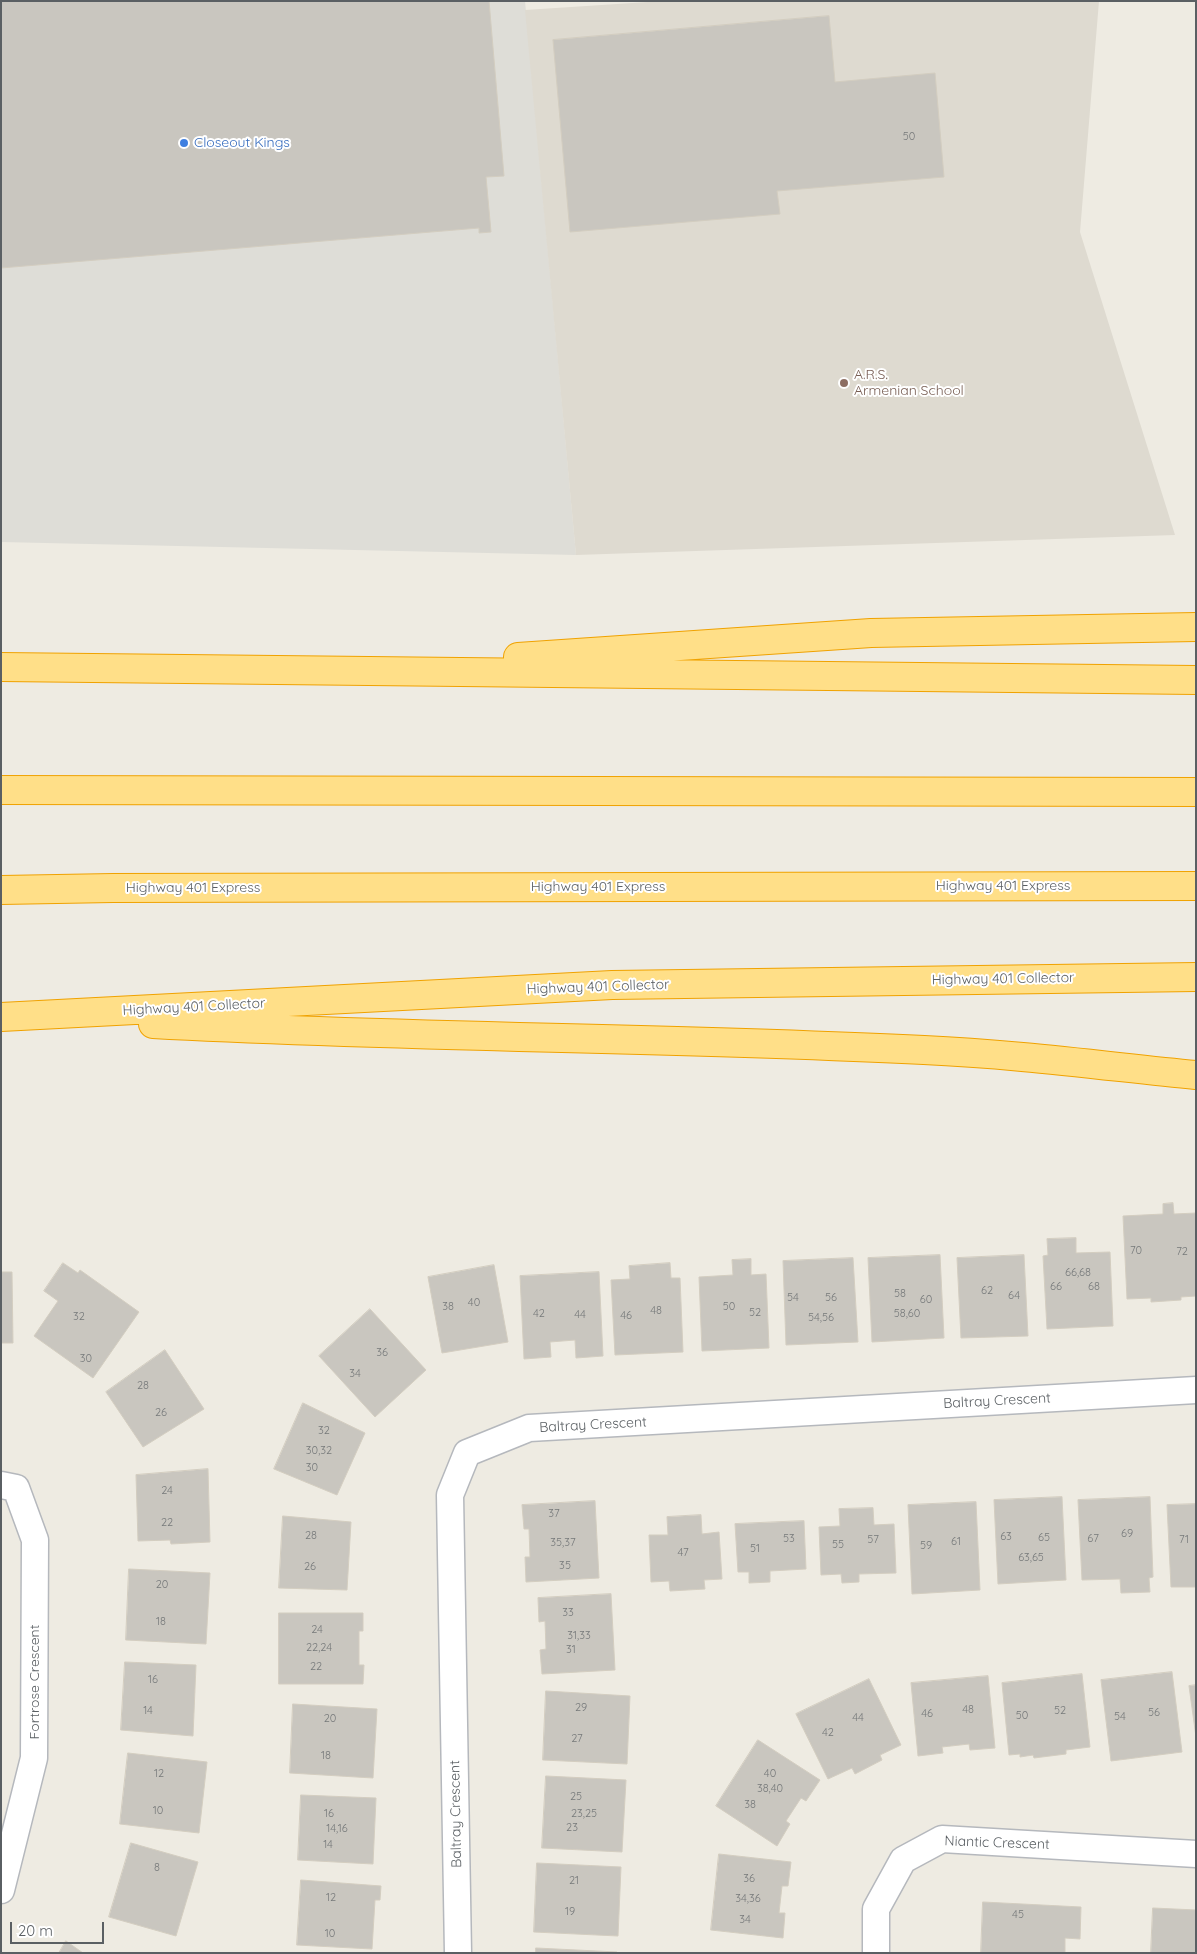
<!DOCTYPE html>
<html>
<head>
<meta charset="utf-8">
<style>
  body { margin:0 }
  #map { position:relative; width:1197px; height:1954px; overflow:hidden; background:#eeebe2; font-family:Quicksand,sans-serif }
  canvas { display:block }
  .frame { position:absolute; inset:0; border:2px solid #5a5f63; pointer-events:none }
  .scale { position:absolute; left:10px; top:1922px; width:94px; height:22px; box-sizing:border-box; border:2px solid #5a5f63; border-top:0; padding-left:6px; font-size:15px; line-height:18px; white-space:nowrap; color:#5a5f63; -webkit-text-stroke:4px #fff; paint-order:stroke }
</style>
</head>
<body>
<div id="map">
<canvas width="1197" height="1954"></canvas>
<div class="frame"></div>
<div class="scale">20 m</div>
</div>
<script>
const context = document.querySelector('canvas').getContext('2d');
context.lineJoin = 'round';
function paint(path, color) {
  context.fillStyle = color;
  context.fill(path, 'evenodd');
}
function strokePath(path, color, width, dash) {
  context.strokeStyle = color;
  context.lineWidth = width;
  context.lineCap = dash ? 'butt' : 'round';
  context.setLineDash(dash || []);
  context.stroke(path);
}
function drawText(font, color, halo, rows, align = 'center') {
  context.font = font + ' Quicksand,sans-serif';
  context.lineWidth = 4;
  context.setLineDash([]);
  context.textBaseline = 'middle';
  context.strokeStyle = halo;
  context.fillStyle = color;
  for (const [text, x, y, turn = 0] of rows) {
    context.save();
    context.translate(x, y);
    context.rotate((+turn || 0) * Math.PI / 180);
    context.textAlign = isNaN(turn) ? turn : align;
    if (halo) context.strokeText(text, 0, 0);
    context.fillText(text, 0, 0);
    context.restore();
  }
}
paint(new Path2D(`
  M1 1H525L576 555 1 542Z`), '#deddd7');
paint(new Path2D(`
  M663 1H1099L1080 232 1175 535 576 555 525 10Z`), '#dedad0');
const building = new Path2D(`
  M1 1H489L504 176 486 177 491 232 479 233V228L1 268Z
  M829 16 835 82 935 73 944 177 777 191 780 214 570 232 553 40Z
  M1173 1203 1174 1214 1196 1213V1296L1181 1297V1300L1151 1302V1298L1127 1299 1123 1216 1163 1214V1204Z
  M1076 1238V1253L1110 1252 1113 1326 1047 1329 1043 1256 1048 1255 1047 1239Z
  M940 1255 944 1338 872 1342 868 1258Z
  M1024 1255 1028 1336 961 1338 957 1258Z
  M853 1258 858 1342 786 1345 783 1261Z
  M751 1259V1275L766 1274 769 1348 702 1351 699 1277 733 1275 732 1260Z
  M63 1263 78 1273 80 1270 139 1312 93 1378 34 1336 58 1301 44 1291Z
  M670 1263 671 1278H680L683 1352 615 1355 611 1280 630 1279 629 1266Z
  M494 1265 508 1342 442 1353 428 1277Z
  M1 1272H12L13 1343H1Z
  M599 1272 603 1356 576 1358 575 1340 550 1342 551 1357 524 1359 520 1276Z
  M370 1309 426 1370 375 1417 319 1356Z
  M165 1350 204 1409 143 1447 106 1392Z
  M303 1403 365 1433 337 1495 274 1469Z
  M208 1469 210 1542 171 1544 170 1540 138 1541 136 1475Z
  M1062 1497 1066 1580 998 1584 994 1500Z
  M1150 1497 1153 1577 1149 1578 1150 1592 1121 1593 1120 1579 1082 1580 1078 1500Z
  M595 1501 599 1578 526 1582 525 1557H530L529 1529H524L522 1505Z
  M976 1502 980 1590 912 1594 908 1505Z
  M1196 1504V1587H1171L1167 1505Z
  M873 1508 874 1525 894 1524 896 1573 859 1574V1582L842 1583 841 1574 821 1575 819 1527 840 1526 839 1509Z
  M701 1515 702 1534 719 1532 722 1579 704 1580 705 1589 670 1591 669 1581 651 1582 649 1535H668L667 1517Z
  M283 1516 351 1522 347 1590 279 1588Z
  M804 1521 806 1569 770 1571V1582L749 1583V1572H738L735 1524Z
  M129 1569 210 1573 206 1644 126 1640Z
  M611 1594 615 1670 542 1674 540 1650 546 1649 545 1621 539 1622 538 1598Z
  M279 1613H363V1631H359V1665H364L363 1684H279Z
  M125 1662 196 1665 193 1736 121 1730Z
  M1172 1672 1182 1752 1111 1761 1101 1680Z
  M1082 1674 1090 1747 1066 1750V1754L1034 1758 1033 1755 1020 1757V1754L1009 1755 1002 1683Z
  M988 1676 995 1748 970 1750 969 1744 942 1747 943 1753 918 1756 911 1683Z
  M869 1679 901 1745 880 1755 882 1760 855 1774 852 1768 828 1779 796 1714Z
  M1196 1685V1737L1189 1686Z
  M546 1691 630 1696 627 1764 543 1760Z
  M293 1704 377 1709 373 1778 290 1773Z
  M758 1740 820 1780 806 1801 801 1798 786 1821 790 1824 777 1846 716 1806Z
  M128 1753 207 1762 199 1833 120 1824Z
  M546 1776 626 1780 622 1852 542 1848Z
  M301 1795 376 1798 373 1864 298 1860Z
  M131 1843 198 1862 176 1936 109 1917Z
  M719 1854 791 1862 788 1886H782L779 1913H785L783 1938 711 1930Z
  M537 1863 621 1867 618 1936 534 1932Z
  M301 1880 381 1886 380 1900H375L372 1949 297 1945Z
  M983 1902 1081 1907 1080 1939 1065 1938V1953H981Z
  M1153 1908 1196 1910V1953H1151Z
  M66 1941 83 1953H59Z
  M536 1948 617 1952V1953H536Z`);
paint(building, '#c9c6bf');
strokePath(building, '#d3cdc0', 1);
const street = new Path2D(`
  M1 1485 16 1488 35 1540 34 1758 1 1890
  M458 1953 450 1495 467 1453 529 1428 1196 1390
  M876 1953V1909L903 1860 942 1839 1196 1854`);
const highway = new Path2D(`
  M518 657 871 633 1196 627
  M1 667 1196 680
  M1 790 1196 792
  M1 890 113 888 1196 886
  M1 1017 612 985 1196 977
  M153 1024C409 1038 667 1037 924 1050 1015 1054 1105 1066 1196 1075`);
strokePath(street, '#b5b8bd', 29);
strokePath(highway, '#f0a200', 30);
strokePath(street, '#fff', 26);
strokePath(highway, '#ffdf88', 28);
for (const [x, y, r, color] of [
  [184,143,5,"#3f7fe0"],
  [844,383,5,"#8d6e63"]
]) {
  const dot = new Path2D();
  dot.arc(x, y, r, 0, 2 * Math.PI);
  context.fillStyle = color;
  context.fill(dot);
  strokePath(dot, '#fff', 2);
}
drawText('11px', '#76797a', null, [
  ["50",909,137],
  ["70",1136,1251],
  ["72",1182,1252],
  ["66,68",1078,1273],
  ["66",1056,1287],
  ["68",1094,1287],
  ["62",987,1291],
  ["58",900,1294],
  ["64",1014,1296],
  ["54",793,1298],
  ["56",831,1298],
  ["60",926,1300],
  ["40",474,1303],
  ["38",448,1307],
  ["50",729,1307],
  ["48",656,1311],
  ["52",755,1313],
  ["42",539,1314],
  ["58,60",907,1314],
  ["44",580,1315],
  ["46",626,1316],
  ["32",79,1317],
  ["54,56",821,1318],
  ["36",382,1353],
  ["30",86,1359],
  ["34",355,1374],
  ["28",143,1386],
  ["26",161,1413],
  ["32",324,1431],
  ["30,32",319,1451],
  ["30",312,1468],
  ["24",167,1491],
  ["37",554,1514],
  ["22",167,1523],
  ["69",1127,1534],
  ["28",311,1536],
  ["63",1006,1537],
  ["65",1044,1538],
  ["53",789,1539],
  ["67",1093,1539],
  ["57",873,1540],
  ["71",1184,1540],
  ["61",956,1542],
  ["35,37",563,1543],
  ["55",838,1545],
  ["59",926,1546],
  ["51",755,1549],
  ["47",683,1553],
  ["63,65",1031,1558],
  ["35",565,1566],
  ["26",310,1567],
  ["20",162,1585],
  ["33",568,1613],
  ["18",161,1622],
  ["24",317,1630],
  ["31,33",579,1636],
  ["22,24",319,1648],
  ["31",571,1650],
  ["22",316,1667],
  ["16",153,1680],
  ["29",581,1708],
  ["48",968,1710],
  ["14",148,1711],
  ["52",1060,1711],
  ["56",1154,1713],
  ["46",927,1714],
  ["50",1022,1716],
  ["54",1120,1717],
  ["44",858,1718],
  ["20",330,1719],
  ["42",828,1733],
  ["27",577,1739],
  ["18",326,1756],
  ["12",159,1774],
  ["40",770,1774],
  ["38,40",770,1789],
  ["25",576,1797],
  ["38",750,1805],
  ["10",158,1811],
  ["16",329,1814],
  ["23,25",584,1814],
  ["23",572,1828],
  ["14,16",337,1829],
  ["14",328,1845],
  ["8",157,1868],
  ["36",749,1879],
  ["21",574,1881],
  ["12",331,1898],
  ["34,36",748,1899],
  ["19",570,1912],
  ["45",1018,1915],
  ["34",745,1920],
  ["10",330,1934]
]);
drawText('14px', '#366cbe', '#fff', [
  ["Closeout Kings",194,143]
], 'left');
drawText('14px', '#785e54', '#fff', [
  ["A.R.S.",854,375],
  ["Armenian School",854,391]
], 'left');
drawText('14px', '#5a5f63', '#fff', [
  ["Highway 401 Express",1003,886],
  ["Highway 401 Express",598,887],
  ["Highway 401 Express",193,888],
  ["Highway 401 Collector",1003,979,-1],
  ["Highway 401 Collector",598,987,-2],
  ["Highway 401 Collector",194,1007,-3],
  ["Baltray Crescent",997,1401,-3],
  ["Baltray Crescent",593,1425,-3],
  ["Fortrose Crescent",35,1682,-90],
  ["Baltray Crescent",456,1814,-91],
  ["Niantic Crescent",997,1843,2]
]);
</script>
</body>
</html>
